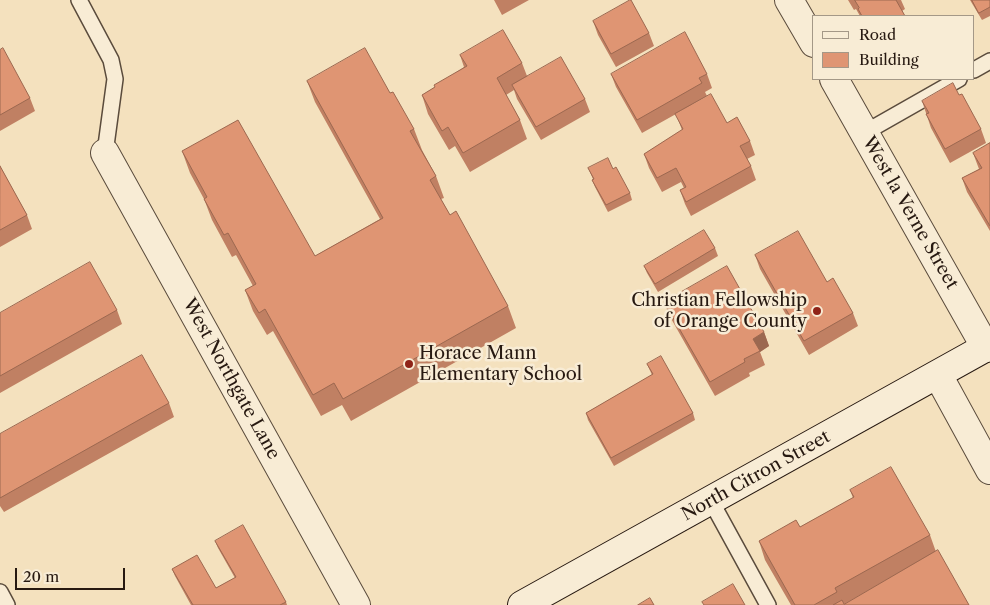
<!DOCTYPE html>
<html>
<head>
<meta charset="utf-8">
<style>
  body { margin:0 }
  #map { position:relative; width:990px; height:605px; overflow:hidden; background:#f4e1be; font-family:"Libre Caslon Text",serif }
  canvas { display:block }
  .legend { position:absolute; left:812px; top:15px; width:162px; height:65px; box-sizing:border-box; background:#f8ecd5; border:1px solid #a49887; margin:0; padding:6px 9px; list-style:none; font-size:15px; color:#271911 }
  .legend li { display:flex; align-items:center; gap:10px; height:25px }
  .legend b { width:25px; border:1px solid #a49887 }
  .scale { position:absolute; left:15px; top:568px; width:110px; height:22px; box-sizing:border-box; border:2px solid #271911; border-top:0; padding-left:6px; font-size:15px; line-height:18px; white-space:nowrap; color:#271911; -webkit-text-stroke:4px #f8ecd5; paint-order:stroke }
</style>
</head>
<body>
<div id="map">
<canvas width="990" height="605"></canvas>
<ul class="legend">
<li><b style="height:6px;background:#f8ecd5"></b>Road</li>
<li><b style="height:14px;background:#df9573"></b>Building</li>
</ul>
<div class="scale">20 m</div>
</div>
<script>
const context = document.querySelector('canvas').getContext('2d');
context.lineJoin = 'round';
function strokePath(path, color, width, dash) {
  context.strokeStyle = color;
  context.lineWidth = width;
  context.lineCap = dash ? 'butt' : 'round';
  context.setLineDash(dash || []);
  context.stroke(path);
}
function paint(path, color) {
  context.fillStyle = color;
  context.fill(path, 'evenodd');
}
function drawText(font, color, halo, rows, align = 'center') {
  context.font = font + ' "Libre Caslon Text",serif';
  context.lineWidth = 5;
  context.setLineDash([]);
  context.textBaseline = 'middle';
  context.strokeStyle = halo;
  context.fillStyle = color;
  for (const [text, x, y, turn = 0] of rows) {
    context.save();
    context.translate(x, y);
    context.rotate((+turn || 0) * Math.PI / 180);
    context.textAlign = isNaN(turn) ? turn : align;
    if (halo) context.strokeText(text, 0, 0);
    context.fillText(text, 0, 0);
    context.restore();
  }
}
const lane = new Path2D(`
  M79 0 111 60 115 79 105 153
  M974 70 990 61
  M864 133 959 79
  M711 501 768 605
  M0 592 7 605`);
const street = new Path2D(`
  M789 0 814 43
  M834 79 986 348
  M105 153 356 605
  M938 375 990 470`);
const secondary = new Path2D(`
  M522 605 990 345`);
strokePath(lane, '#5a4b3c', 18);
strokePath(street, '#5a4b3c', 30);
strokePath(secondary, '#271911', 30);
strokePath(lane, '#f8ecd5', 15);
strokePath(street, '#f8ecd5', 28);
strokePath(secondary, '#f8ecd5', 28);
paint(new Path2D(`
  M494 0H529L502 15Z
  M848 0H901L905 9 902 11 905 16H860L856 9 854 10Z
  M970 0H990V16L982 20Z
  M593 21 649 33 654 46 616 67 598 35Z
  M0 50 30 98 35 111 0 131Z
  M460 55 522 63 527 76 585 99 590 112 541 140 517 99 514 90 506 95 520 120 527 139 470 172 455 146 449 150 428 114 422 95 435 87 464 67Z
  M611 74H707L712 88 705 92 707 96 692 105 727 123 750 141 755 155 747 159 751 166 756 180 691 216 685 204 680 190 684 188 681 182 662 192 649 168 644 154 682 130 676 114 642 133 616 87Z
  M307 81 390 93 414 129 422 150 436 176 444 198 441 199 450 215 508 306 516 328 351 421 342 405 321 416 273 331 267 335 253 311 245 290 253 286 236 255 232 257 212 220 204 199 190 173 182 151 315 256 380 219 315 102Z
  M959 95 981 129 986 143 950 163 931 128 922 101Z
  M990 143V231L967 192 962 178 979 169 973 153Z
  M0 166 27 215 32 229 0 247Z
  M588 168 613 169 630 193 632 200 608 212 595 187 592 180 593 179Z
  M715 248 718 256 658 292 647 273 644 266Z
  M755 255 827 282 853 313 858 326 809 355 760 269Z
  M664 302 764 332 769 346 760 352 765 365 749 373 750 376 715 396 669 315Z
  M117 310 122 324 0 393V313Z
  M647 364 693 413 695 420 614 466 588 420 586 413 652 375Z
  M169 403 174 417 4 512 0 506V434Z
  M850 490 930 535 936 552 969 605H791L765 560 759 541 800 527 853 498Z
  M215 541 286 602 287 605H191L175 576 172 569 216 588 235 578 218 548Z`), '#c08063');
paint(new Path2D(`
  M764 332 769 346 760 352 753 339Z`), '#9c6850');
const building = new Path2D(`
  M630 0H631L649 33 611 54 593 21Z
  M855 0H896L905 16H862L858 9 859 8Z
  M972 0H990V7L979 13Z
  M503 30 522 63 497 78 520 120 463 153 448 127 442 131 422 95 435 87 434 85 467 66 460 55Z
  M685 32 707 74 699 78 702 83 637 120 611 74Z
  M3 48 30 98 0 115V50Z
  M365 48 390 93 393 92 414 129 410 131 436 176 430 180 450 215 456 211 508 306 343 399 334 383 313 395 265 309 259 313 245 290 256 284 228 233 224 235 204 199 207 197 182 151 238 120 315 256 383 218 307 81Z
  M561 57 585 99 536 127 512 85Z
  M953 83 959 95 962 94 981 129 945 149 926 114 929 113 922 101Z
  M711 94 727 123 737 117 750 141 740 146 751 166 686 202 680 190 686 187 676 168 657 178 644 154 683 129 675 114Z
  M990 143V226L962 178 982 168 973 153Z
  M608 158 613 169 616 167 630 193 606 205 592 180 594 179 588 168Z
  M0 166 27 215 0 230Z
  M704 230 715 248 655 284 644 266Z
  M798 231 827 282 833 278 853 313 804 341 755 255Z
  M90 262 117 310 0 376V313Z
  M727 266 764 332 753 339 760 351 744 359 745 362 710 382 664 302Z
  M142 355 169 403 0 498V434Z
  M661 356 693 413 611 458 586 413 653 374 647 364Z
  M891 467 930 535 835 588 837 592 814 605H795L759 541 796 520 800 527 854 497 850 490Z
  M243 525 286 602 280 605H193L172 569 197 555 216 588 236 577 215 541Z
  M938 550 969 605H833L842 600 844 604Z
  M733 584 745 605H704L702 602Z
  M650 598 654 605H638Z`);
paint(building, '#df9573');
strokePath(building, '#9c6850', 1);
for (const [x, y, r, color] of [
  [817,311,5,"#8f2418"],
  [409,364,5,"#8f2418"]
]) {
  const dot = new Path2D();
  dot.arc(x, y, r, 0, 2 * Math.PI);
  context.fillStyle = color;
  context.fill(dot);
  strokePath(dot, '#f8ecd5', 2);
}
drawText('18px', '#271911', '#f8ecd5', [
  ["West la Verne Street",910,213,60],
  ["West Northgate Lane",231,379,61],
  ["North Citron Street",756,476,-29]
]);
drawText('18px', '#271911', '#f8ecd5', [
  ["Christian Fellowship",807,301],
  ["of Orange County",807,322],
  ["Horace Mann",419,354,"left"],
  ["Elementary School",419,375,"left"]
], 'right');
</script>
</body>
</html>
